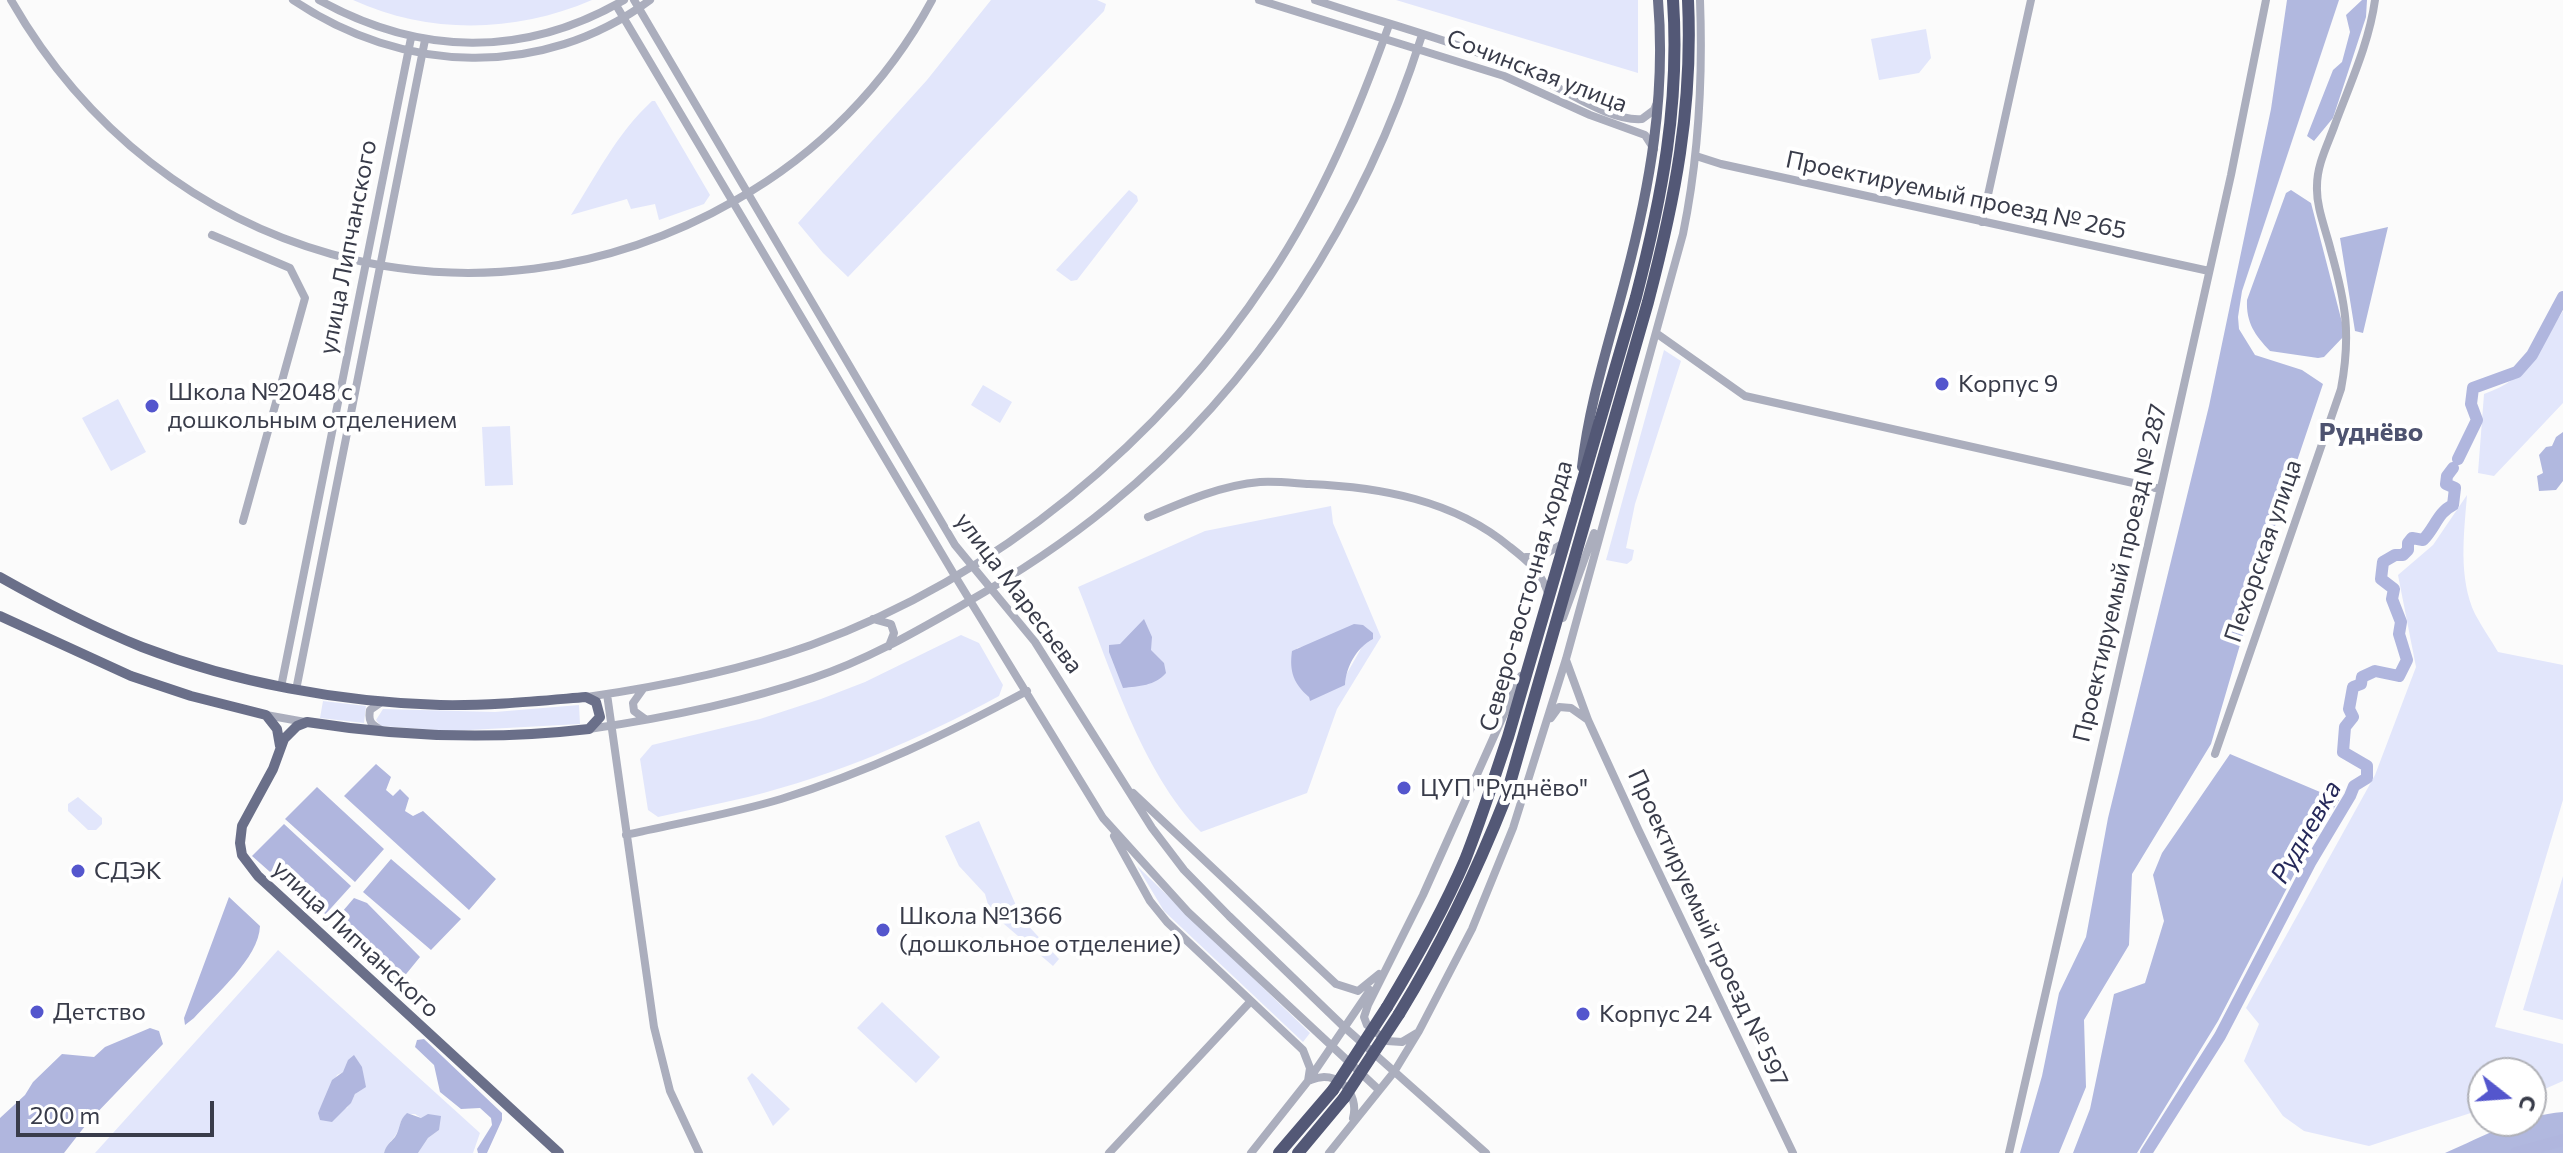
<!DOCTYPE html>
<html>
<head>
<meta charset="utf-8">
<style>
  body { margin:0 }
  #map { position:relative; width:2563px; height:1153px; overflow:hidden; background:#fbfbfb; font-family:Commissioner,sans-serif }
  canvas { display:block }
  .north { position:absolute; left:2467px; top:1057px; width:80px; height:80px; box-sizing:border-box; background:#fff; border:2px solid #b0b1b7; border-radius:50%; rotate:107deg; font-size:22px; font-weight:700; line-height:32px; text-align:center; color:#393c4a }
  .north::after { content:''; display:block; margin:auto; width:28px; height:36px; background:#5456cd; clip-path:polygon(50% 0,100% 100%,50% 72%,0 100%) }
  .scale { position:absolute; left:16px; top:1101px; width:198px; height:36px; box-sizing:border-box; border:4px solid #393c4a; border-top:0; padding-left:10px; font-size:24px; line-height:28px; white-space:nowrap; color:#393c4a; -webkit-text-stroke:6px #fff; paint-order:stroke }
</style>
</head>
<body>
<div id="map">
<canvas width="2563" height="1153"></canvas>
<div class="north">С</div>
<div class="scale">200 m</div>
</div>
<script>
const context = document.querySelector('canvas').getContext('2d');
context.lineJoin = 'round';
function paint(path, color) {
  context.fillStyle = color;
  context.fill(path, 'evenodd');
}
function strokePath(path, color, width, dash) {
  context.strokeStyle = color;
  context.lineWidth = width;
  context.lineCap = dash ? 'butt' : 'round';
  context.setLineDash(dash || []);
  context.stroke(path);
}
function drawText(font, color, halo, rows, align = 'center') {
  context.font = font + ' Commissioner,sans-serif';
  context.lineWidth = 8;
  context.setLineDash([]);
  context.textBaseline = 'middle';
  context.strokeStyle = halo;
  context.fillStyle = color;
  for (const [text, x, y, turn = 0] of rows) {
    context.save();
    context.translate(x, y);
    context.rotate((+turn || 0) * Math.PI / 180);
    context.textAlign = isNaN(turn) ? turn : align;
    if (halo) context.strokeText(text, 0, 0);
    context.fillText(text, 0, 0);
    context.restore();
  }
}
paint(new Path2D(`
  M353 0H592C515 33 430 35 353 0Z
  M991 0H1097L1106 4 1104 11 848 277 823 253 798 223 927 80Z
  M1397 0H1638V73L1396 0Z
  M1926 29 1931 58 1919 73 1879 80 1871 39Z
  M652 101H655L710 195 704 204 659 220 655 204 631 209 627 199 571 215C596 176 617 133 652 101Z
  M1129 190 1137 196 1138 201 1077 280 1071 281 1056 270Z
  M2563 311V403L2494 476 2478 473 2484 394C2530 378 2539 349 2563 311Z
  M1664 350 1681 361 1635 504 1626 548 1634 550 1632 560 1627 564 1606 560Z
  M983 385 1012 402 1000 423 971 405Z
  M118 399 146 452 111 471 82 418Z
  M510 426 513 485 485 486 482 427Z
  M2467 495C2464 533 2458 578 2475 614 2482 627 2491 640 2498 652L2563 665V800L2495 1027 2563 1044V1081L2531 1095V1073H2483V1109L2369 1146 2304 1131 2283 1116 2244 1061 2259 1024 2246 1008 2375 775 2416 667 2398 575 2433 545Z
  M1331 506 1333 523 1381 637 1337 709 1307 793 1201 832C1141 772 1110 666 1078 587L1205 531ZM1310 645H1363L1346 675 1310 700 1297 648Z
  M961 635 979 643 1003 685 999 696C920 739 836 775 748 797 719 804 688 810 658 817L648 810 640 759 652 745 760 719 821 699 865 682Z
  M323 701 366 706 364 723 320 718Z
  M579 705 580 724 451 731 381 726 376 720 383 709 495 712Z
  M78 797 102 818V824L96 830H88L68 811V804Z
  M979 821 1022 919 1059 959 1053 966 990 912 985 894 959 866 945 836Z
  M1137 866 1310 1033 1303 1042 1164 911Z
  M2563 876V1020L2523 1010Z
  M278 950 480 1133 473 1153H418L428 1138 439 1130 415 1114H407C398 1121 401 1128 395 1136 390 1143 386 1145 384 1153H95ZM348 1067H362L363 1081 347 1108 318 1113 337 1075 343 1072Z
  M882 1002 940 1057 916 1083 857 1028Z
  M752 1073 790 1109 773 1126 747 1078Z`), '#e2e6fb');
paint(new Path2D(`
  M2287 0H2339L2242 291 2238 317 2239 329 2255 355 2302 370 2323 384 2273 532 2211 744 2132 874 2129 945 2084 1020 2086 1087 2059 1153H2020L2042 1076 2059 993 2086 937 2108 818 2209 406 2271 109Z
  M2362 0H2367L2366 17 2333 118 2314 141 2307 136 2333 70 2342 62 2350 32 2346 15Z
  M2291 190 2311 203 2344 330V336L2324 357 2318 358 2270 351C2255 335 2246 323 2247 300L2286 193Z
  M2388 227 2363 333 2355 331 2340 238Z
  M2563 432V481L2556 490 2539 491 2537 476 2543 473 2539 455 2546 447 2552 446 2556 437Z
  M2230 754 2339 800 2301 861 2218 1021 2137 1153H2073L2090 1109 2114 994 2145 983 2164 921 2153 875 2162 853Z
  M2563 1112V1153H2445C2484 1136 2522 1115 2563 1112Z
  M407 1113 421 1118 428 1114 441 1116 439 1130 428 1138 418 1153H384C386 1145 390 1143 395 1137 401 1128 398 1121 407 1113Z`), '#b1b8df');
paint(new Path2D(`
  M1144 619 1152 637 1151 650 1164 663 1166 673C1155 686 1139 686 1123 688L1109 652V645L1120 644Z
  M1354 624 1363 625 1373 633V639C1356 648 1346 667 1345 685L1310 701 1309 697C1294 684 1289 672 1292 651Z
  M376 764 391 777 386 790 393 796 400 789 409 798 405 811 413 816 423 811 496 879 469 910 344 796Z
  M317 787 384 849 355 882 285 819Z
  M284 824 351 886 322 918 252 856Z
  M391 859 461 919 431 950 363 892Z
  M229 897 260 926C259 958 215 995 194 1018L185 1025 184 1018Z
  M354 898 367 903 420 957 398 984 330 926Z
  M150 1028 159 1031 163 1044 89 1121 64 1153H0V1118L25 1095 33 1082 62 1054 94 1057 105 1047Z
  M424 1039 502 1113V1120L487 1153H478L477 1149 492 1125 491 1118 480 1108 461 1109 440 1092 434 1065 415 1047 417 1040Z
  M354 1055 362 1067 366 1087 355 1094 351 1103 332 1122 320 1120 318 1113 332 1080 343 1072 348 1060Z`), '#b0b6de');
strokePath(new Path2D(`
  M2458 459 2477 420 2471 404 2473 388 2517 372 2532 355 2563 297
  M2146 1153 2220 1036 2310 863 2350 796 2354 786 2367 778V766L2343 752 2345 727 2353 717 2349 709 2353 687 2361 684 2362 677 2375 671 2399 676 2407 660 2399 634 2401 622 2392 599 2394 589 2381 579 2383 562 2395 555H2403L2408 550V543L2412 538 2423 540C2435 528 2438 512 2453 505L2455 488 2446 484 2447 476 2453 468
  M2516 1153 2563 1140`), '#b0b6de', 12);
strokePath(new Path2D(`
  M11 0C160 261 475 350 736 200 818 154 887 84 932 0
  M293 0C402 74 542 80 650 0
  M319 0C420 56 524 58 624 0
  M634 0 955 545 1035 642 1152 828 1184 870 1229 916 1343 1026 1486 1153
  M1259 0 1504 76 1590 115 1645 135 1654 149
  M1315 0C1398 28 1485 48 1562 90 1585 102 1616 121 1642 119L1654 110 1656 105
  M616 5 955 576 1103 818 1188 912 1379 1090
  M1696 156 1721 164 2209 271
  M1982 222 2031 0
  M212 235 290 268 305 298 243 521
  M1656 333 1745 396 2160 489
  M1148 517C1183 502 1222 485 1260 482 1276 481 1293 483 1309 484 1380 487 1454 500 1510 547 1528 561 1541 572 1548 593
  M1526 557H1540L1564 543
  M1563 618 1594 533
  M873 619 891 624 894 633 889 646
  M1566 660 1588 720 1638 829 1793 1153
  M281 687 411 38
  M643 689 633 703 634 711 645 719
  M296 690 425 40
  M607 694 654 1027 670 1091 699 1153
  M587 697C663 686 738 671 811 645 998 577 1161 441 1270 276 1322 198 1358 112 1389 25
  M266 715 305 722
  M1551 718 1559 707 1571 708 1588 720
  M589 729C665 718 740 703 813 678 867 660 915 632 964 604 1015 575 1064 543 1109 506 1257 385 1365 216 1422 35
  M381 730C371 724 368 722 370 710L383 701
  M2215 754 2341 389C2351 335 2346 304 2331 251 2326 230 2316 207 2317 186 2317 165 2327 146 2334 127 2349 86 2369 44 2375 0
  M1133 793 1336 984 1358 991 1379 974
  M626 835C678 823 731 814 781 799 868 772 947 734 1027 691
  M1114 836 1150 901 1167 922 1303 1050 1310 1068 1308 1081
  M1417 1033 1402 1042 1387 1041 1367 1025 1364 1017 1368 1005 1423 895 1521 676
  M1311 1080C1336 1068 1360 1093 1353 1118
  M1109 1153 1250 1002
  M1251 1153 1308 1081 1370 990
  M1329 1153 1394 1072 1419 1031 1472 929 1513 828 1566 659 1683 234C1699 156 1703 80 1700 0
  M2009 1153 2158 501 2231 175 2266 0`), '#abaebd', 8);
strokePath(new Path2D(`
  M1582 467C1589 402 1610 340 1626 277 1650 186 1666 95 1658 0
  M0 577C46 603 93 627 142 647 236 683 340 702 440 705 489 706 538 701 586 697L596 702 600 717 589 729C495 740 401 737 307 722L297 726 284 739 273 769 242 826 240 843 242 855 258 876 559 1153
  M0 616 131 676 191 696 266 715 277 729 280 746`), '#6a6f89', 10);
strokePath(new Path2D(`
  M1387 1007C1416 959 1443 911 1465 860 1481 820 1494 778 1508 737L1636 297C1662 197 1680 104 1673 0
  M1399 1014C1442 944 1476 873 1506 797L1648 302C1675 199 1693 108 1688 0
  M1279 1153 1333 1090
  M1298 1153 1344 1098`), '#535876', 12);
strokePath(new Path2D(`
  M1333 1090 1387 1007
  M1344 1098 1399 1014`), '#535876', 12);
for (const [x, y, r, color] of [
  [1942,384,8,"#5456cd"],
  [152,406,8,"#5456cd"],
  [1404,788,8,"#5456cd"],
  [78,871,8,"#5456cd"],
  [883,930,8,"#5456cd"],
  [37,1012,8,"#5456cd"],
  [1583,1014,8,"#5456cd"]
]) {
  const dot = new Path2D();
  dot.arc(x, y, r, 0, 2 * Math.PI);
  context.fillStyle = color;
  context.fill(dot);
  strokePath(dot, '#fff', 3);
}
drawText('24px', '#393c4a', '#fff', [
  ["Сочинская улица",1537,71,21],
  ["Проектируемый проезд № 265",1956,195,12],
  ["улица Липчанского",348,247,-79],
  ["Пехорская улица",2263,551,-71],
  ["Проектируемый проезд № 287",2120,573,-77],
  ["улица Маресьева",1019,593,53],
  ["Северо-восточная хорда",1526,596,-74],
  ["Проектируемый проезд № 597",1708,928,65],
  ["улица Липчанского",356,939,43]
]);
drawText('24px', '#393c4a', '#fff', [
  ["Корпус 9",1958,384],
  ["Школа №2048 с",168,392],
  ["дошкольным отделением",168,420],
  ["ЦУП \"Руднёво\"",1420,788],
  ["СДЭК",94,871],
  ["Школа №1366",899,916],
  ["(дошкольное отделение)",899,944],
  ["Детство",53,1012],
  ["Корпус 24",1599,1014]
], 'left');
drawText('bold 26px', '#4e5370', '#fff', [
  ["Руднёво",2371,432]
]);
drawText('italic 26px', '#26295a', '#fff', [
  ["Рудневка",2306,832,-60]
]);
</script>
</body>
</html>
